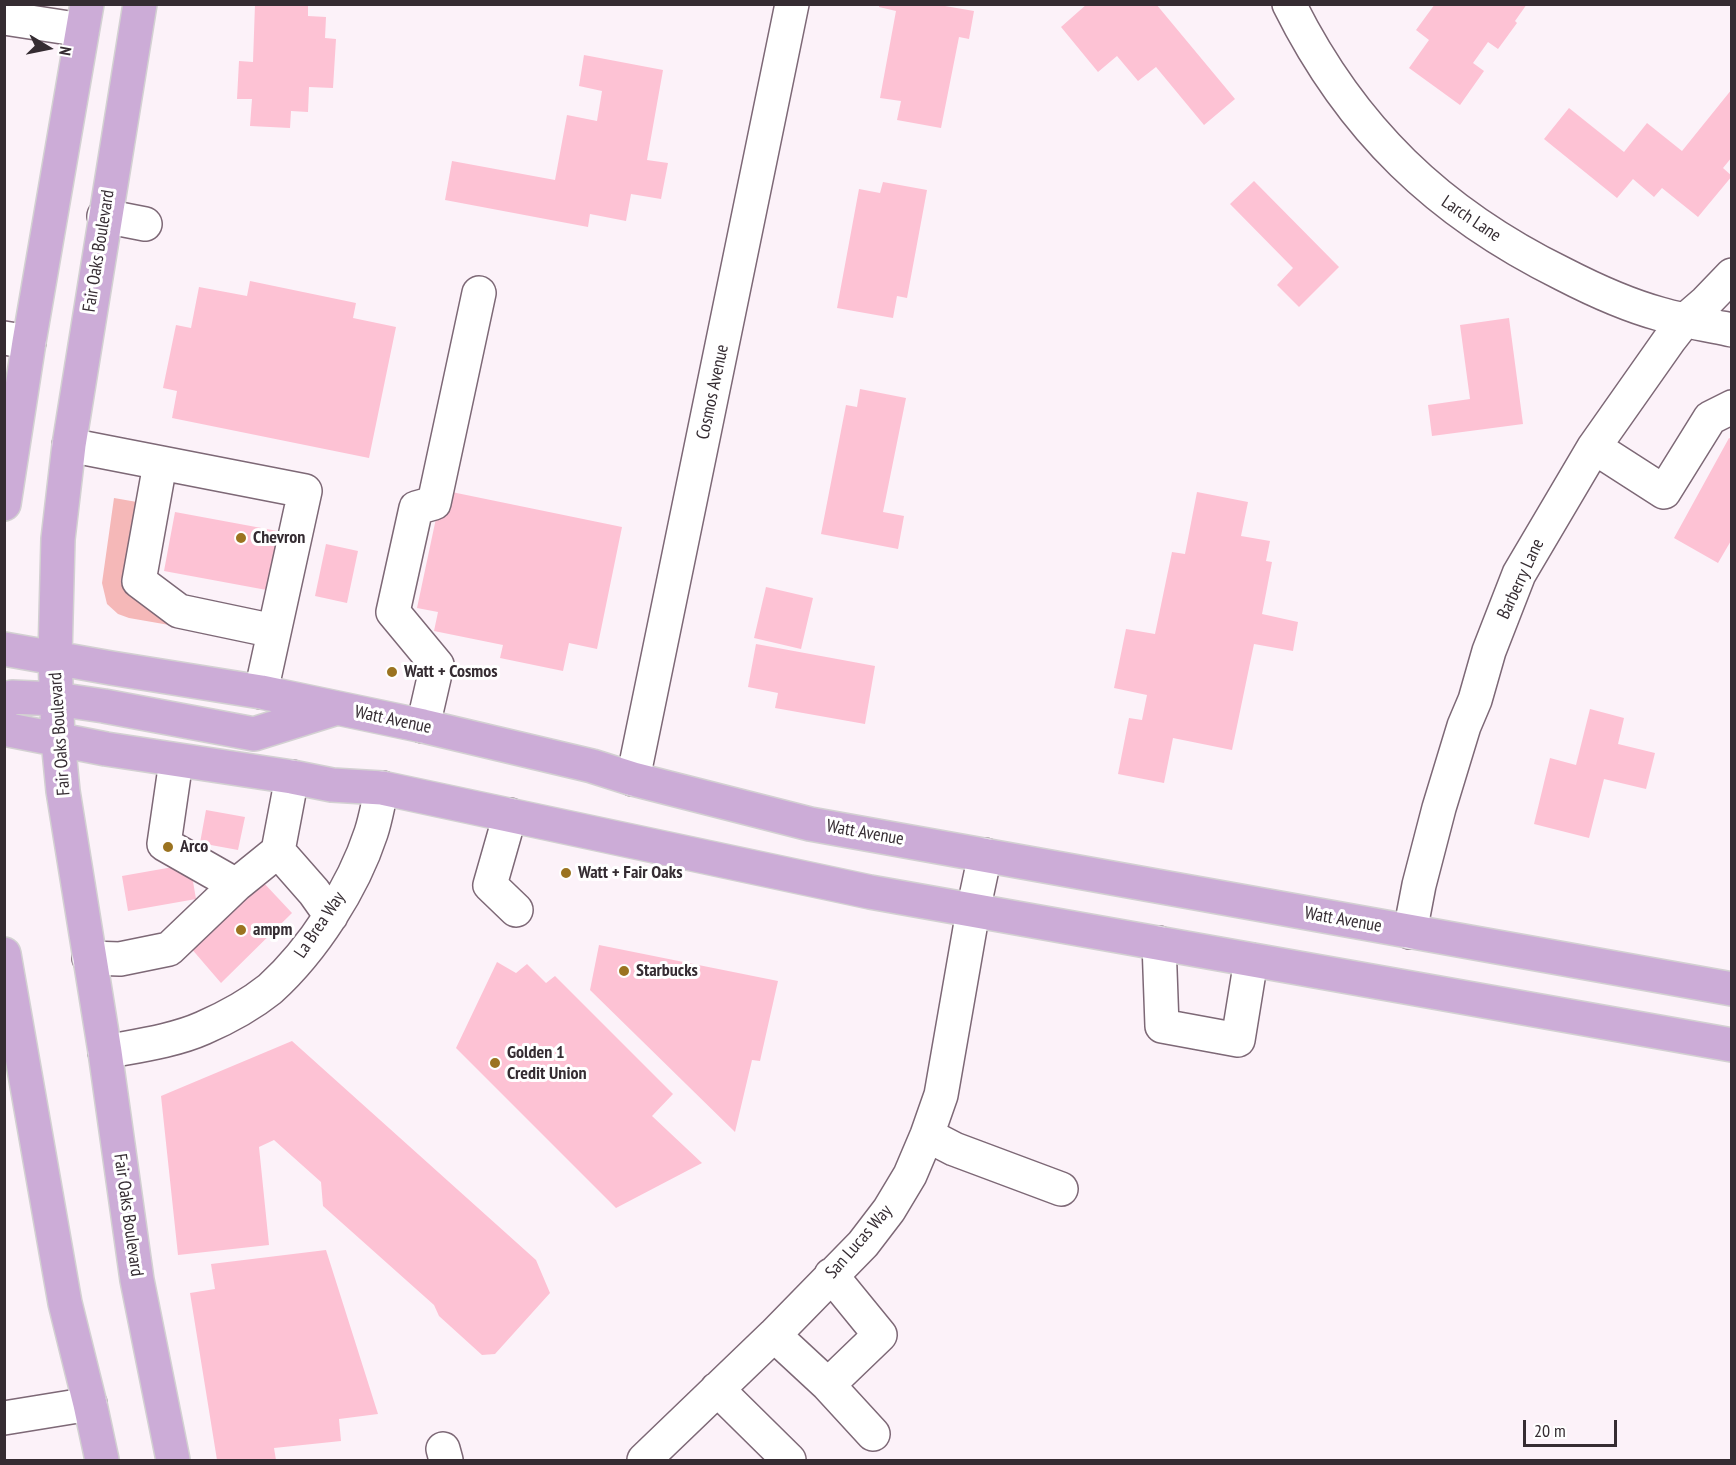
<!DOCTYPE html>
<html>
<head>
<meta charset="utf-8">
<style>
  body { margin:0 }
  #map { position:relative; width:1736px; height:1465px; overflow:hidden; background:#fcf2f9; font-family:"PT Sans Narrow",sans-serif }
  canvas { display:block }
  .frame { position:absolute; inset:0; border:6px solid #352c32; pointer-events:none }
  .north { position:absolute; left:18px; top:18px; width:60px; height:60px; -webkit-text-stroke:4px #fff; paint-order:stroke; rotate:100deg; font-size:16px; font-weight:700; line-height:24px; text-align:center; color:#352c32 }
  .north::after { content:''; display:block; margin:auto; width:21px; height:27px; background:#352c32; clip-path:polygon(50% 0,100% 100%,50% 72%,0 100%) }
  .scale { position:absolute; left:1523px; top:1420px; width:94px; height:27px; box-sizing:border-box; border:3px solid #352c32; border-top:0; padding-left:8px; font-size:18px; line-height:21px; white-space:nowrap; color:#352c32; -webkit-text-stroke:4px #fff; paint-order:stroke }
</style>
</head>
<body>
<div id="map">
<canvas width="1736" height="1465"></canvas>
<div class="frame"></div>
<div class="north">N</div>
<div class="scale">20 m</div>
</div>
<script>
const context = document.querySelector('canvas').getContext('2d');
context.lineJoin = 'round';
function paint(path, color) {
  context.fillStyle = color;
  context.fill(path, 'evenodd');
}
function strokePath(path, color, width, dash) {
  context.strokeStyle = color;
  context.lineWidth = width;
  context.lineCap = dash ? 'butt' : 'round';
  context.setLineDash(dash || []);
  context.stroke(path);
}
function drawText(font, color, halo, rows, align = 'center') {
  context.font = font + ' "PT Sans Narrow",sans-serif';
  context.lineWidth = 6;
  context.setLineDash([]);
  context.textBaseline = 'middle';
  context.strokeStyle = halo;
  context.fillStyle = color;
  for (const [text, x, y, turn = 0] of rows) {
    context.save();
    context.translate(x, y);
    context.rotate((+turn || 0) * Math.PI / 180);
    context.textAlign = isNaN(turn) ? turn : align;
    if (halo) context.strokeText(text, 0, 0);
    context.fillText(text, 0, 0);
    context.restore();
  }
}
paint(new Path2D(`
  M114 498 137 502 134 584 198 630 129 618 118 614 107 604 102 583Z`), '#f5b8b8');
paint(new Path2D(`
  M255 4H308V16L326 17 325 38 336 39 333 88 309 87 308 112 291 111 290 128 250 126 252 99H237L239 61 253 62Z
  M879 4H946L945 6 974 11 969 39 959 37 941 128 897 120 901 101 880 98 896 11 879 7Z
  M1087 4H1156L1235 99 1204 125 1156 67 1138 81 1117 56 1098 72 1061 27Z
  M1435 4H1527L1515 21 1517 23 1498 49 1488 42 1473 63 1484 71 1460 105 1409 68 1429 40 1416 30Z
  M584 55 663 70 647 160 668 163 661 199 631 194 626 221 590 214 588 227 445 200 452 161 555 180 567 115 597 121 602 91 579 86Z
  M1732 89V157L1723 168 1732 176 1698 217 1662 188 1654 197 1633 179 1617 198 1544 139 1569 108 1624 152 1647 123 1682 151Z
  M1254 181 1339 267 1299 307 1277 285 1293 268 1230 204Z
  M883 182 927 190 907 298 897 296 893 318 837 308 859 189 880 193Z
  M250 281 356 303 353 318 396 327 369 458 172 418 177 391 163 388 176 325 191 328 199 287 247 296Z
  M1509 318 1523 424 1432 436 1428 405 1470 399 1460 325Z
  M860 389 906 398 883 512 904 516 898 549 821 534 846 405 857 407Z
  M1729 438 1732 439V539L1718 563 1674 538Z
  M442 490 622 527 597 649 569 643 563 671 500 658 503 645 434 631 438 612 417 608Z
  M1197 492 1248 502 1241 536 1270 541 1266 561 1272 562 1262 614 1298 622 1293 651 1254 644 1232 750 1173 738 1164 783 1118 774 1129 718 1142 720 1147 695 1114 688 1126 629 1155 634 1172 552 1185 554Z
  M175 512 283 532 272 591 164 571Z
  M326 544 358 551 347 603 315 596Z
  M766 587 813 598 801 649 754 638Z
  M756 644 875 666 865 724 775 708 778 693 748 687Z
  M1590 709 1624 718 1618 744 1655 753 1646 789 1604 779 1589 838 1534 824 1550 758 1576 765Z
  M206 810 245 817 238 850 200 843Z
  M190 864 196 899 128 911 122 876Z
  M262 881 292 913 221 983 190 947Z
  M599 945 778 981 760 1061 752 1060 735 1132 590 990Z
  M497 962 516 973 527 964 546 983 555 976 673 1094 652 1116 702 1163 616 1208 456 1048Z
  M292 1041 536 1260 550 1293 495 1354 482 1355 439 1316 434 1305 323 1206 321 1182 274 1140 259 1147 269 1245 178 1255 161 1096Z
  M326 1250 378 1414 339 1419 341 1441 274 1448 276 1460H217L190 1293 215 1289 211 1264Z`), '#fdc2d4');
const minor = new Path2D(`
  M1289 4C1351 129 1439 213 1563 274 1594 290 1627 305 1660 314 1684 321 1708 325 1732 330
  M4 18 82 30
  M104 216 145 224
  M4 338 29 342
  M69 445 305 491 261 692
  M1594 447 1664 492 1710 418 1732 407
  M160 464 139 581 179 611 274 631
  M423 726 437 665 393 612 416 508 434 503 479 293
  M633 779 792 4
  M510 815 490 885 516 910
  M278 851 314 892 331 916
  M236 885 278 851 292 777
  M1410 932 1419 885 1439 808 1464 726 1475 700 1489 651 1519 574 1594 447 1670 339 1684 321 1706 302 1732 275
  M1159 943 1162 1026 1238 1040 1251 960
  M89 958 120 959 169 949 236 885 164 844 176 761
  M105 1052C136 1046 174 1041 203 1028 226 1018 250 1005 270 989 313 950 353 888 371 833 376 818 378 803 382 788
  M927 1135 954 1149 1061 1189
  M774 1335 828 1385 873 1434
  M828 1385 880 1335 831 1275
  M717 1389 789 1460
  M4 1418 90 1404
  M443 1449 446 1460
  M644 1460 774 1335 863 1244 889 1210 910 1175 927 1135 941 1095 973 911 985 855`);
const major = new Path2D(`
  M140 4 69 445 58 539 55 657 58 740 63 791 105 1052 137 1280 173 1460
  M4 504 29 342 87 4
  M4 649 111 668 261 692 423 726 592 766 633 779 810 824 1732 989
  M4 703 12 697 56 699 104 706 254 734 337 708
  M4 729 106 749 292 777 332 785 382 788 870 892 1732 1045
  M4 954 65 1303 90 1404 102 1460`);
strokePath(minor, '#7d6876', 36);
strokePath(major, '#d3d1d2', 36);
strokePath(minor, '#fff', 33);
strokePath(major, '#ccacd7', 33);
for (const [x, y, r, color] of [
  [241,538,6,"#9b7320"],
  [392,672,6,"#9b7320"],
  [168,847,6,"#9b7320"],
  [566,873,6,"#9b7320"],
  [241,930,6,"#9b7320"],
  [624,971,6,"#9b7320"],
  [495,1063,6,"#9b7320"]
]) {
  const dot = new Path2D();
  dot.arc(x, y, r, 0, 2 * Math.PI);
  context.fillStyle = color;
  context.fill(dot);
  strokePath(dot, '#fff', 2);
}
drawText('18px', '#352c32', '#fff', [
  ["Larch Lane",1471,219,34],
  ["Fair Oaks Boulevard",99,251,-81],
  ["Cosmos Avenue",713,392,-78],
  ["Barberry Lane",1521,579,-65],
  ["Watt Avenue",393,720,12],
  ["Fair Oaks Boulevard",60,734,-94],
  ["Watt Avenue",865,833,10],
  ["Watt Avenue",1343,920,10],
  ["La Brea Way",320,925,-56],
  ["Fair Oaks Boulevard",128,1215,82],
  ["San Lucas Way",859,1242,-49]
]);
drawText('bold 18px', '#352c32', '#fff', [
  ["Chevron",253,538],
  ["Watt + Cosmos",404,672],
  ["Arco",180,847],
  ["Watt + Fair Oaks",578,873],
  ["ampm",253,930],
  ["Starbucks",636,971],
  ["Golden 1",507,1053],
  ["Credit Union",507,1074]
], 'left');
</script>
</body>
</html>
